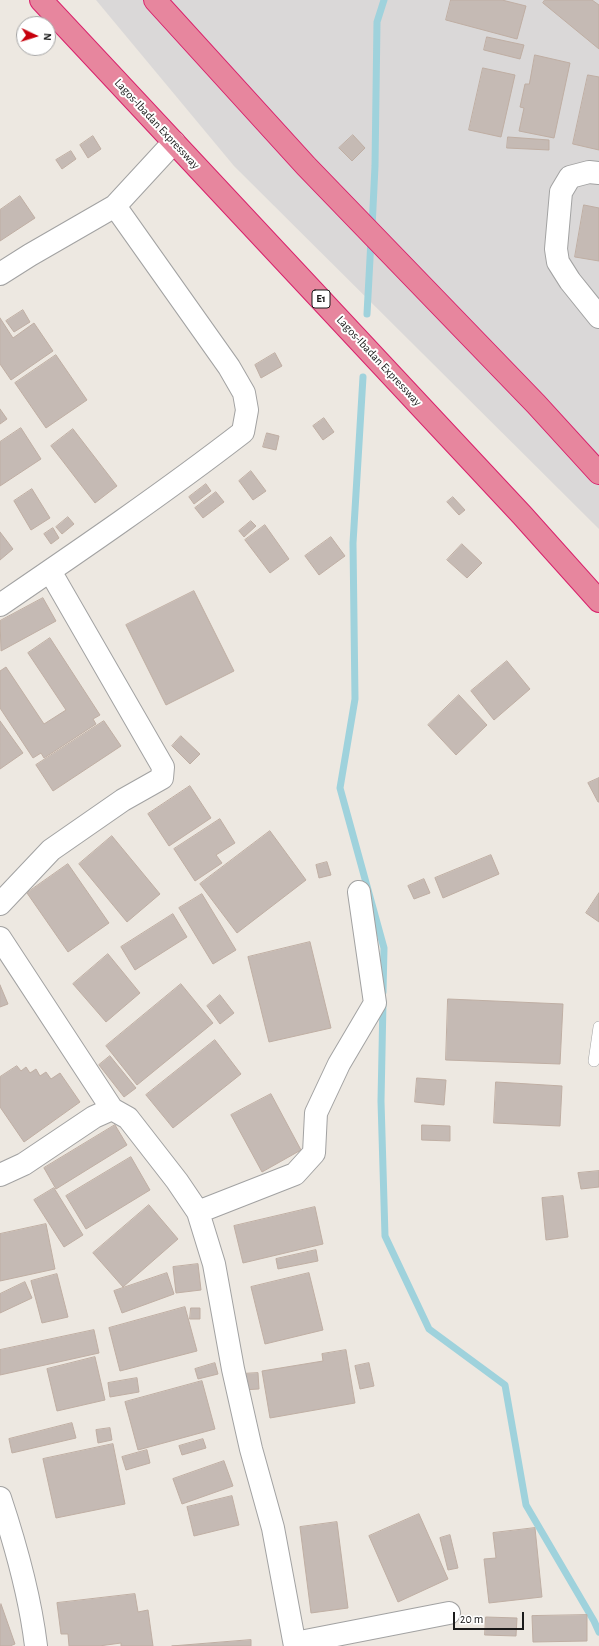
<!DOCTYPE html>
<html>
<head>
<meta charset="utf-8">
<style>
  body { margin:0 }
  #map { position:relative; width:599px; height:1646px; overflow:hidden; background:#ede8e1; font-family:"Alegreya Sans",sans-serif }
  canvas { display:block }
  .north { position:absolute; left:16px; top:16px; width:40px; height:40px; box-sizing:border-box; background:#fff; border:1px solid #a4a4a4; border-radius:50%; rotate:94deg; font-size:11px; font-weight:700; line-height:16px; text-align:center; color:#1b1b1b }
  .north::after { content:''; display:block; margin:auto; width:14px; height:18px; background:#c7000c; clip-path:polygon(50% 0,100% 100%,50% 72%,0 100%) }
  .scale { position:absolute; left:453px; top:1612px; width:71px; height:18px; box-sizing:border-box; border:2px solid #1b1b1b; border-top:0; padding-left:5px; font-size:12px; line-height:14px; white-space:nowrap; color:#1b1b1b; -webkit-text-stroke:3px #fff; paint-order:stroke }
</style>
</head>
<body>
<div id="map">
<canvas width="599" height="1646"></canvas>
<div class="north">N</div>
<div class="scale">20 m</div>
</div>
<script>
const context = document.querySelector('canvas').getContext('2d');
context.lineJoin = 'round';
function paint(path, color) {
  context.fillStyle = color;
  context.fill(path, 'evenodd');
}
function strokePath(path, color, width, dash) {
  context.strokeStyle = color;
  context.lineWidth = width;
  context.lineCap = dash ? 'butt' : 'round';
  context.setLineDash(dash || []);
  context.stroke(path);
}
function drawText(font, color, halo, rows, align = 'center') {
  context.font = font + ' "Alegreya Sans",sans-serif';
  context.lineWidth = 4;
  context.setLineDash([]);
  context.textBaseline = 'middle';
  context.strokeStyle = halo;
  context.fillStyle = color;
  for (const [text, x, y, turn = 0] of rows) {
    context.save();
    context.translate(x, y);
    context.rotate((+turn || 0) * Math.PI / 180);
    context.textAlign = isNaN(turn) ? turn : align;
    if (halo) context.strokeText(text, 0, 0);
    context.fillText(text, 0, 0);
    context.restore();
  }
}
paint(new Path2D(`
  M96 0H599V529L234 166Z`), '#dad8d8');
strokePath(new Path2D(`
  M372 228 375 166 377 22 384 0
  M367 314 371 240
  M363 377 353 543 355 699 340 788 384 948 383 992
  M383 1002 381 1101 385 1236 429 1329 505 1385 526 1505 594 1621 599 1632`), '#9fd2dc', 7);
const building = new Path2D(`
  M451 0H502L526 6 517 39 446 20Z
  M545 0H592L599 5V49L543 3Z
  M487 37 524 45 520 59 484 50Z
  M535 55 570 63 554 138 519 131 524 108 520 107 525 84H529Z
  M483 68 515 75 501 137 469 130Z
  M588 75 599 77V150L573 144Z
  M353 135 365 148 352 161 339 148Z
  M93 136 101 149 88 158 80 145Z
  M508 137 549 140V150L507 148Z
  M71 151 76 159 62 169 56 160Z
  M20 196 35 218 0 241V210Z
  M584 205 599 208V261L575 257Z
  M23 310 30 322 14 332 6 321Z
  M0 318 13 338 34 323 53 351 11 380 0 364Z
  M275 353 282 366 261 378 255 365Z
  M56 355 87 400 46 428 15 383Z
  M0 409 7 419 0 424Z
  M324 418 334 432 323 440 313 426Z
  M21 428 41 459 0 486V442Z
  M73 429 117 486 95 503 51 446Z
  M267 433 279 436 276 450 263 447Z
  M251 471 266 491 253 500 239 481Z
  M206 484 211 491 194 504 189 497Z
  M32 489 50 518 31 530 14 501Z
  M216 492 224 502 203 518 195 508Z
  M453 497 465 510 459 515 447 502Z
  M68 517 74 524 62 534 56 527Z
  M251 521 256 526 244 537 239 531Z
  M265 525 289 559 270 573 245 540Z
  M53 528 59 538 51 544 44 534Z
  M0 532 13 549 0 560Z
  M331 537 345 556 319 575 305 556Z
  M462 544 482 563 467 578 447 560Z
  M194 591 234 671 166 705 126 625Z
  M43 598 56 621 1 651 0 621Z
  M50 638 100 715 93 719 96 724 44 758 41 753 33 758 0 708V671L6 667 44 724 66 710 28 653Z
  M507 661 530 689 494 720 471 691Z
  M459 695 487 725 456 755 428 725Z
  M0 721 23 753 0 769Z
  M104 721 121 746 53 791 36 765Z
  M181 736 200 754 190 764 172 746Z
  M599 778V802H598L588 783Z
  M190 786 211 818 169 846 148 814Z
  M220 819 235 843 216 855 222 863 195 881 174 849Z
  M270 831 306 880 237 933 200 884Z
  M112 836 160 894 127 922 79 864Z
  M491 855 499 874 443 898 435 878Z
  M327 862 331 875 319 878 316 865Z
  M68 864 109 923 68 952 27 893Z
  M424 879 430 893 414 899 408 886Z
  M599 893V922L586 913Z
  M202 894 236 950 213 964 179 908Z
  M173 914 187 937 135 970 121 947Z
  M310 942 331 1028 269 1042 248 957Z
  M108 954 140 993 106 1022 73 984Z
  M181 984 213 1023 137 1085 106 1046Z
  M0 985 8 1004 0 1007Z
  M220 995 234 1013 220 1024 207 1006Z
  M448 999 563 1004 560 1064 446 1060Z
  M215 1040 241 1074 173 1128 146 1095Z
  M110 1056 136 1088 124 1097 99 1065Z
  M17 1066 21 1071 26 1067 30 1073 36 1069 40 1076 46 1072 51 1079 60 1073 80 1102 24 1142 0 1107V1077Z
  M417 1078 446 1080 444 1105 415 1102Z
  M496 1082 562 1086 560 1126 494 1123Z
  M271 1094 301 1150 262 1172 231 1115Z
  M115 1125 127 1145 56 1189 44 1168Z
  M422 1125 450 1126V1141L422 1140Z
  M131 1157 150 1190 86 1229 66 1196Z
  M599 1171V1187L581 1189 578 1173Z
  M54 1188 83 1235 64 1247 34 1200Z
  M563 1196 568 1237 546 1240 542 1198Z
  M149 1205 178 1239 123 1287 93 1253Z
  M315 1207 323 1244 243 1263 234 1226Z
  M46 1224 55 1269 0 1281V1234Z
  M316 1250 318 1261 278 1269 276 1259Z
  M198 1264 201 1290 176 1293 173 1267Z
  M167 1273 174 1294 122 1313 114 1291Z
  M309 1273 323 1330 265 1344 251 1287Z
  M57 1274 68 1317 42 1323 31 1281Z
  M25 1282 32 1298 0 1313V1294Z
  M185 1307 197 1351 120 1371 109 1328Z
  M191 1308H200V1319H190Z
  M94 1330 99 1353 0 1375V1350Z
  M346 1350 355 1403 270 1418 262 1371 323 1361 322 1354Z
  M95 1357 105 1400 57 1411 47 1369Z
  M215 1363 218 1374 198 1379 195 1369Z
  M369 1363 374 1386 360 1389 355 1366Z
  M258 1373 259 1389 242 1390 241 1374Z
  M137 1378 139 1392 110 1397 108 1383Z
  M202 1381 215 1429 138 1450 125 1402Z
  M72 1423 76 1438 12 1453 9 1439Z
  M110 1428 112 1440 98 1443 96 1430Z
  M203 1439 206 1448 182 1455 179 1446Z
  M113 1444 125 1504 56 1518 43 1459Z
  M147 1450 150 1463 126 1470 122 1457Z
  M224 1461 233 1486 182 1504 173 1479Z
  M232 1496 239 1525 194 1536 187 1507Z
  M419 1514 448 1579 398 1602 369 1536Z
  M337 1522 348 1608 311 1613 300 1527Z
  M535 1528 542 1597 489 1603 484 1559 496 1558 493 1533Z
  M450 1535 458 1568 448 1570 440 1538Z
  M135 1594 138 1612 148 1610 153 1646H121V1643L99 1646H69L68 1634H61L57 1603Z
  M1 1604 15 1644 10 1646H0V1605Z
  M587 1615V1641L533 1642 532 1616Z
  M486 1617 517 1618 516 1636 485 1635Z
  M251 1640V1646H172Z`);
paint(building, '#c5bab4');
strokePath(building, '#bfaea3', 1);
const lane = new Path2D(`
  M594 1061 599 1027`);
const street = new Path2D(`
  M599 173 589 172 570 177 561 192 556 249 558 262 570 281 599 317
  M0 274 30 255 115 206 174 142
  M0 605C82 549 164 493 243 432L247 410 244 393 229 367 115 206
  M0 904 51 850 123 800 162 778 163 767 50 571
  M0 938 112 1109 128 1118 177 1181 198 1212 214 1264 233 1369 251 1449 273 1528 295 1646
  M0 1175 24 1164 94 1117 112 1109
  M198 1212 295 1174 314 1153 316 1113 339 1064 375 1003 359 892
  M0 1498C16 1546 30 1596 36 1646
  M295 1643 449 1613`);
const highway = new Path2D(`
  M41 0 522 515 599 601
  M155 0 306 166 536 404 599 473`);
strokePath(lane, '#a2a2a2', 12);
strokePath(street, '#a2a2a2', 24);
strokePath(highway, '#d9206b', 24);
strokePath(lane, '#fff', 11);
strokePath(street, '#fff', 22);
strokePath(highway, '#e7869e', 22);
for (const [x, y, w] of [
  [321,299,18]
]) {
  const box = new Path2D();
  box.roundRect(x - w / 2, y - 9, w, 18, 3);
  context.fillStyle = '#fff';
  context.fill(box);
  strokePath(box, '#1b1b1b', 1);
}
drawText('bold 11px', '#1b1b1b', null, [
  ["E1",321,299]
]);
drawText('12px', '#1b1b1b', '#fff', [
  ["Lagos-Ibadan Expressway",157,124,47],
  ["Lagos-Ibadan Expressway",379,361,47]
]);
</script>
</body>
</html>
